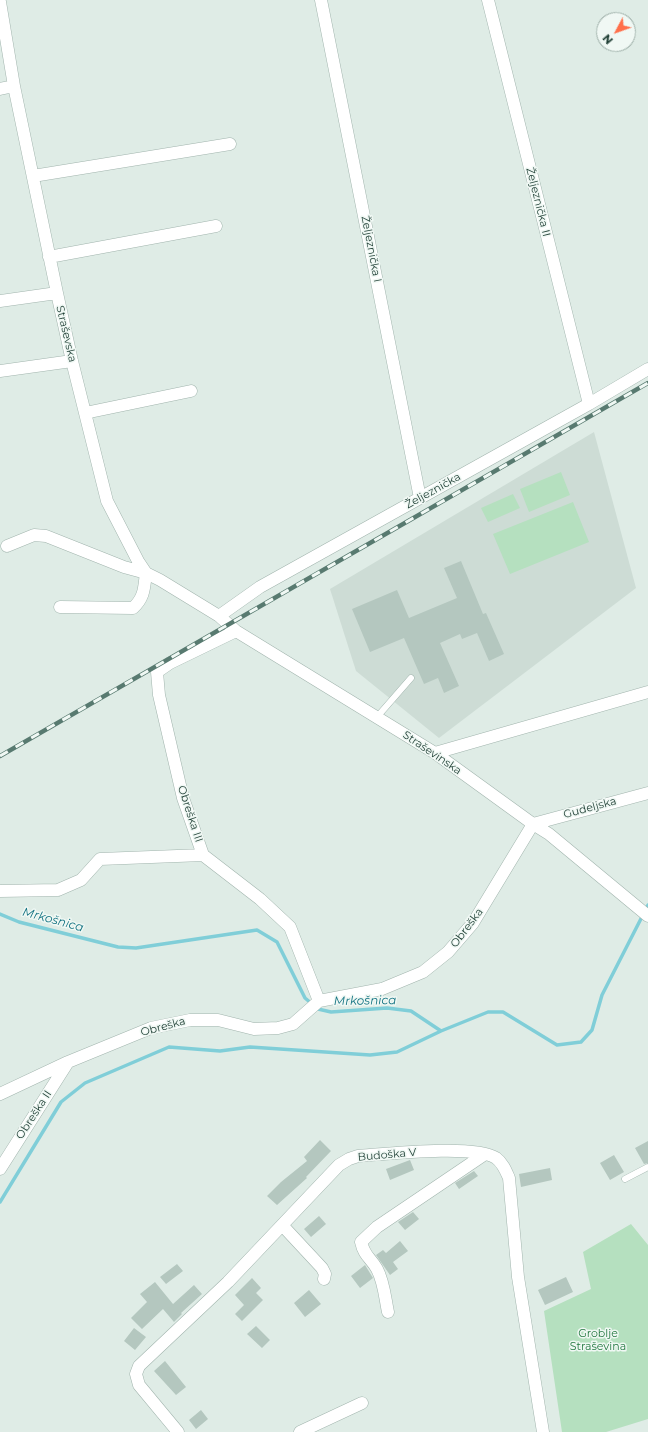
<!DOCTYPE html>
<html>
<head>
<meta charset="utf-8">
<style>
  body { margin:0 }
  #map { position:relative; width:648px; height:1432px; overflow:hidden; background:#dfece6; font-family:Montserrat,sans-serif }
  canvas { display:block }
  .north { position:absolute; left:596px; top:12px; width:40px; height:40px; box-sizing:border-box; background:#f0f8f4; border:1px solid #9caea7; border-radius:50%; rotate:229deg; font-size:11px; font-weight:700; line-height:16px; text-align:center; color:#1e3e34 }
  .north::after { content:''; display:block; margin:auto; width:14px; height:18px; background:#ff6f4a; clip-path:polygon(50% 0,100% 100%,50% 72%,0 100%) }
</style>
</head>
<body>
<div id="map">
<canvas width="648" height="1432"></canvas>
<div class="north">N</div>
</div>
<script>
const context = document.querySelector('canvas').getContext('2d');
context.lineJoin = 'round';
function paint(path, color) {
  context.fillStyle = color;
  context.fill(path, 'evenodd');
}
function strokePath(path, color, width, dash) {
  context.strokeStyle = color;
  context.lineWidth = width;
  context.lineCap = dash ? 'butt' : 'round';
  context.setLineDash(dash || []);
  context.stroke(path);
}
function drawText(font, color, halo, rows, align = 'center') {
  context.font = font + ' Montserrat,sans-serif';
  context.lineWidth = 3;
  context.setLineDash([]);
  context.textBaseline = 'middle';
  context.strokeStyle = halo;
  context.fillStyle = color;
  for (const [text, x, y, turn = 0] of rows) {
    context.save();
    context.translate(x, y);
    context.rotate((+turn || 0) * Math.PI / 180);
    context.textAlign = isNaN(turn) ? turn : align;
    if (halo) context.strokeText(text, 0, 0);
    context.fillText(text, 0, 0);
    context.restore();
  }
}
paint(new Path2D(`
  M594 432 636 588 439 738 356 671 330 589Z`), '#cddcd5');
paint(new Path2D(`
  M561 472 570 495 529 512 520 489Z
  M513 494 520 508 488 522 481 508Z
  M573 502 589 542 510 574 493 534Z
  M631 1224 648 1245V1419L606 1432H562L544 1311 591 1289 583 1252Z`), '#b5e0bf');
strokePath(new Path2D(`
  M0 914 19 922 118 947 136 948 257 930 277 942 305 998 318 1009 331 1012 387 1008 411 1011 441 1031 488 1012H503L557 1045 581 1042 592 1030 602 995 648 905
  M0 1202 61 1102 85 1083 169 1047 220 1051 250 1047 370 1055 397 1052 441 1031`), '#80ced8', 3.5);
paint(new Path2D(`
  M461 561 483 614 486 613 504 654 489 661 477 633 462 639 460 634 440 643 459 686 444 693 438 678 424 684 404 638 370 652 352 609 397 590 409 618 457 598 444 568Z
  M320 1140 331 1151 306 1177 307 1178 277 1205 267 1196 281 1182 307 1161 304 1157Z
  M648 1141V1163L644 1164 635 1148Z
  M614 1155 624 1172 610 1180 600 1163Z
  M410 1160 414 1170 390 1180 386 1169Z
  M550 1168 552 1180 521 1187 519 1174Z
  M474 1171 478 1176 459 1189 455 1183Z
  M413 1212 419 1219 405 1230 398 1222Z
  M319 1216 326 1224 311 1237 304 1229Z
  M400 1241 408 1251 393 1262 398 1269 390 1275 376 1255 383 1250 386 1253Z
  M177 1264 183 1271 166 1284 160 1277Z
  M365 1265 373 1278 360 1288 351 1276Z
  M566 1277 573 1292 545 1305 538 1290Z
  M252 1278 261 1288 256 1293 263 1300 242 1321 235 1314 244 1305 235 1295Z
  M155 1282 173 1304 194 1285 202 1294 181 1313 182 1314 174 1322 163 1309 142 1329 131 1318 147 1302 140 1294Z
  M309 1290 321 1304 305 1317 294 1303Z
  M256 1326 270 1340 262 1348 247 1334Z
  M134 1328 146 1337 135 1350 124 1341Z
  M165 1361 186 1387 176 1395 154 1371Z
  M201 1410 208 1419 196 1429 189 1420Z`), '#b4c7bf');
const service = new Path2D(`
  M377 717 411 678
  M625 1179 648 1167`);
const minor = new Path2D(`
  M321 0 420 498
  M488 0 589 404
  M0 2 14 86 57 293 72 361 107 501 138 561 146 573 160 580 219 616 236 631 435 753 533 824 549 834 648 916
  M0 89 14 86
  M33 176 230 144
  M49 257 216 226
  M0 301 57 293
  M0 371 72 361
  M85 413 191 391
  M7 546 34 535 46 536 124 567 146 573C144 587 145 597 133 608L60 607
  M219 616 260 587 589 404 648 369
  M236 631 170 663 157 672 159 695 183 798 203 855 260 899 290 927 319 1001
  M435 753 648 692
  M0 891 58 890 81 880 100 859 203 855
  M319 1001 382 989 423 972 448 952 473 923 533 824 648 793
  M0 1094 68 1062 151 1028 190 1020H218L254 1029 278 1028 293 1024 319 1001
  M0 1169 68 1062
  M282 1225 322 1268 325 1274 324 1279
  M388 1312C385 1298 384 1282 377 1269 371 1258 364 1256 361 1242L377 1227 485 1154
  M178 1432 139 1385 136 1374 139 1366 228 1282 339 1165 349 1159 358 1156C386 1154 475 1144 496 1158 503 1163 506 1171 509 1178L518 1277 543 1432
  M300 1432 362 1403`);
strokePath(service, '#a1b4ad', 7);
strokePath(minor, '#a1b4ad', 13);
strokePath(service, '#fff', 6);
strokePath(minor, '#fff', 12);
const rail = new Path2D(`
  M0 756 648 383`);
strokePath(rail, '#587a70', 4.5);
strokePath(rail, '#f0f8f4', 3, [9]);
drawText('11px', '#1e3e34', '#f0f8f4', [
  ["Željeznička II",538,202,76],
  ["Željeznička I",371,249,79],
  ["Straševska",66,334,77],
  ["Željeznička",433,491,-29],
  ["Straševinska",432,753,34],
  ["Gudeljska",590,808,-15],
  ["Obreška III",190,814,72],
  ["Obreška",467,928,-53],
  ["Obreška",163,1027,-15],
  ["Obreška II",34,1115,-57],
  ["Budoška V",387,1155,-5]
]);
drawText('11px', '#247941', '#f0f8f4', [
  ["Groblje",598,1334],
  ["Straševina",598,1347]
]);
drawText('italic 12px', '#127281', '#f0f8f4', [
  ["Mrkošnica",53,920,15],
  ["Mrkošnica",365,1001,-1]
]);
</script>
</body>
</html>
